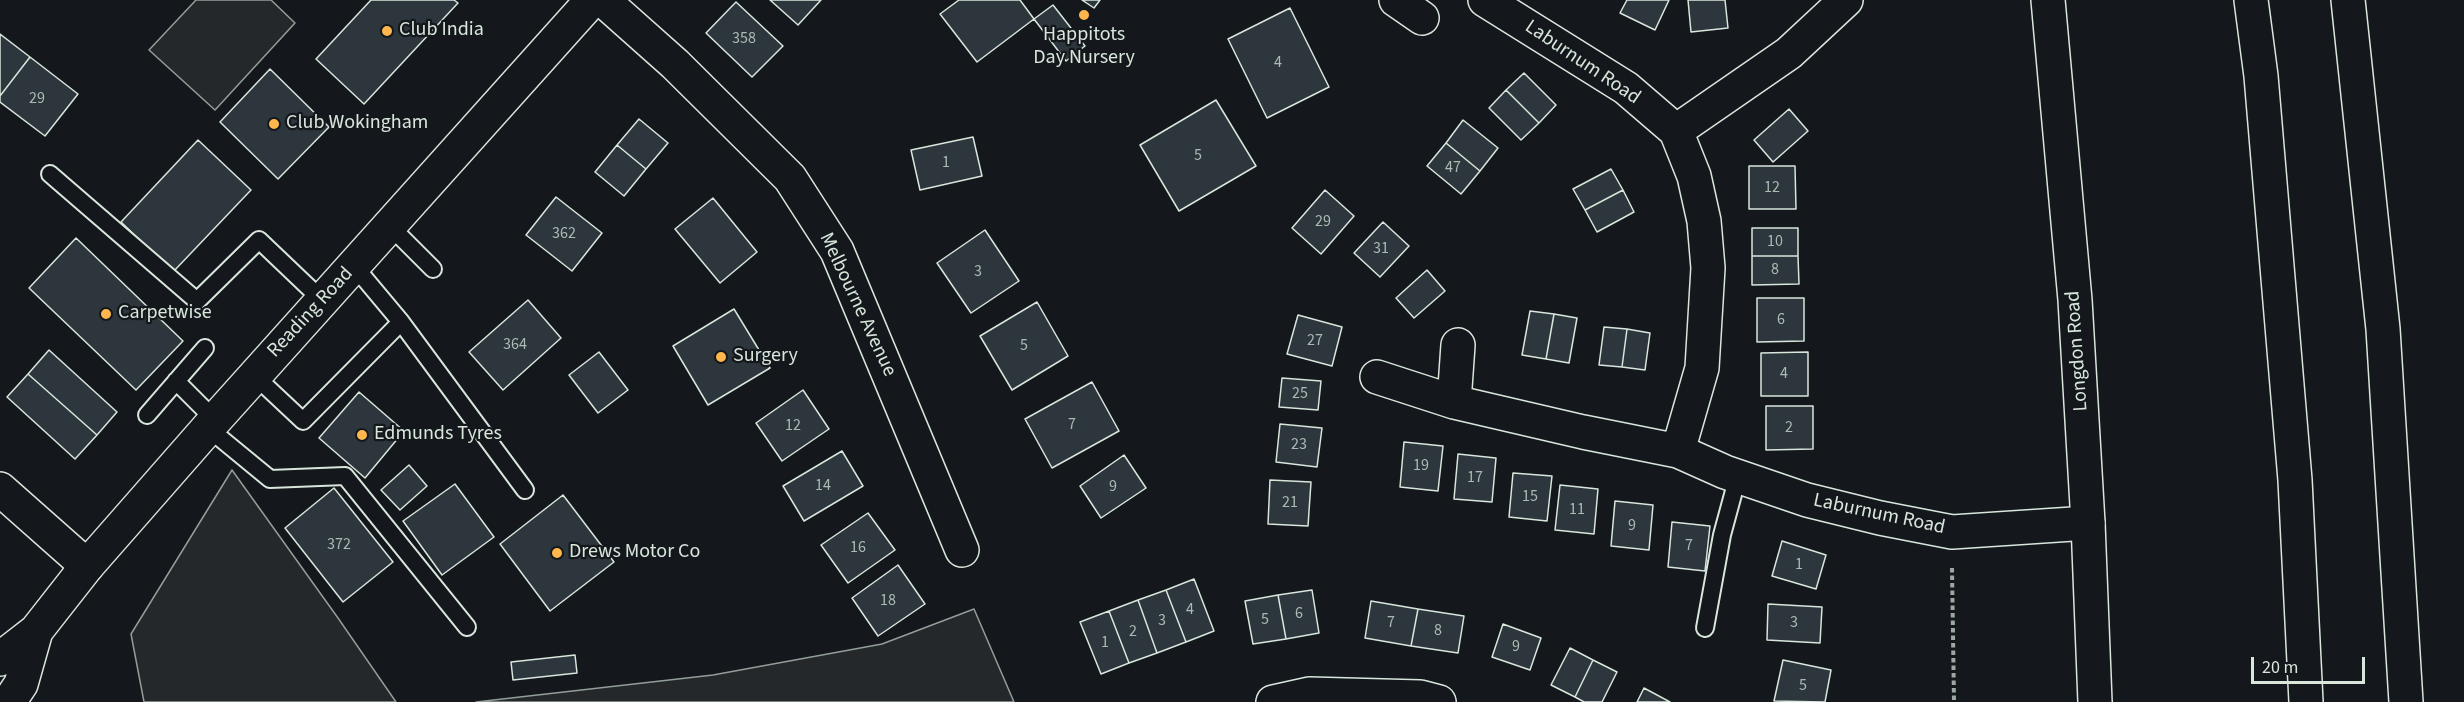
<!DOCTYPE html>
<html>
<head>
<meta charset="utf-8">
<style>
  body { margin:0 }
  #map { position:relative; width:2464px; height:702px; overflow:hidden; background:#14181c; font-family:"Source Sans 3",sans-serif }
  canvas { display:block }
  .scale { position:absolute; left:2251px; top:657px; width:114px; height:27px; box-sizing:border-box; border:3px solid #d8e6dc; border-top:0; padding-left:8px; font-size:18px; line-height:21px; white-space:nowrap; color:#d8e6dc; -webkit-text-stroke:4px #14181c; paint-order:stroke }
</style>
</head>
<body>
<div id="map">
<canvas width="2464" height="702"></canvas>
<div class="scale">20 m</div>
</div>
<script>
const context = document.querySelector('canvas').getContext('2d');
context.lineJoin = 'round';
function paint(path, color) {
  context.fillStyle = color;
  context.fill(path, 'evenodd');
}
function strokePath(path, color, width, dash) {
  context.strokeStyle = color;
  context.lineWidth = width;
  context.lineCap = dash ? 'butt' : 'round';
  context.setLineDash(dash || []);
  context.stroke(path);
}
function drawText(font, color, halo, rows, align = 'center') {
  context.font = font + ' "Source Sans 3",sans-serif';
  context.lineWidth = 4.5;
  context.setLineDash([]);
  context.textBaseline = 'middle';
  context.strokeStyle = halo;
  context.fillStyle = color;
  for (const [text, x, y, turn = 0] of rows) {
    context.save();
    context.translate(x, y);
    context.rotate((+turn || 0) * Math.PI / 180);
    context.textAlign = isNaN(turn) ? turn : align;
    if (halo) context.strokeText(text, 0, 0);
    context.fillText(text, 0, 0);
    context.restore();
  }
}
const parking = new Path2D(`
  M196 0H271L295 23 215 110 149 50Z
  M232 470 338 618 396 702H144L131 634Z
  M974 609 1014 702H476L713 675 882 644Z`);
paint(parking, '#24282b');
strokePath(parking, '#939e99', 1.5);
const building = new Path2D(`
  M371 0H454L458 3 364 104 316 59Z
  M770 0H821L798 25Z
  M959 0H1020L1034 19 977 62 940 14Z
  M1082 0H1100L1094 8Z
  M1627 0H1669L1655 30 1620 13Z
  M1688 0H1725L1728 28 1691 32Z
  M736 2 783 46 752 77 706 33Z
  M1053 5 1085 46 1066 61 1034 19Z
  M1290 8 1329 87 1267 118 1228 39Z
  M0 34 30 57 0 96Z
  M30 57 78 94 45 136 0 102V96Z
  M270 69 329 127 278 179 220 122Z
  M1524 73 1556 105 1539 123 1506 90Z
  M1506 90 1539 123 1521 140 1489 108Z
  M1216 100 1256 166 1179 211 1140 145Z
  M1789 109 1808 131 1773 162 1754 140Z
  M639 119 668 143 646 169 617 145Z
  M1463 120 1498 148 1480 171 1446 143Z
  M973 137 982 176 920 190 911 150Z
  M198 140 251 190 173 272 121 222Z
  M1446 143 1480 171 1461 194 1427 166Z
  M617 145 646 169 624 196 595 172Z
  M1749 166H1795L1796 209H1749Z
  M1611 169 1623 190 1585 210 1573 189Z
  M1325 190 1354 216 1321 254 1292 228Z
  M1623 190 1634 212 1597 232 1585 210Z
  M556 197 602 233 572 271 526 235Z
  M713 198 757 252 720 283 675 229Z
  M1383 222 1409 246 1380 277 1354 253Z
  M1752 228H1798V256H1752Z
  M985 230 1019 281 971 313 937 263Z
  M76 238 183 341 136 390 29 288Z
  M1752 256H1798L1799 284 1752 285Z
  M1427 270 1445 291 1414 318 1396 298Z
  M1757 298H1804V341L1757 342Z
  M528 300 561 338 503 390 469 352Z
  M1037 302 1068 356 1012 390 980 336Z
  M734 309 770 368 708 405 673 346Z
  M1530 311 1554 314 1546 359 1522 355Z
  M1554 314 1577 318 1569 363 1546 359Z
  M1298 315 1342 327 1332 366 1287 354Z
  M1604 327 1627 329 1622 367 1599 365Z
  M1627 329 1650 333 1645 370 1622 367Z
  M49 350 117 412 97 435 28 374Z
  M599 352 628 390 598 413 569 375Z
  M1808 352V396H1761V353Z
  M28 374 97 435 75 459 7 397Z
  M1282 378 1321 381 1318 410 1279 407Z
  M1092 382 1119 431 1052 468 1025 419Z
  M803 390 829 429 782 461 756 423Z
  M359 392 404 431 365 478 319 438Z
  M1766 406H1813V449L1766 450Z
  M1280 424 1322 428 1317 467 1276 462Z
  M1404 442 1443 446 1438 491 1400 487Z
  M842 451 863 486 804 521 783 486Z
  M1458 454 1496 458 1492 502 1454 499Z
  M1124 455 1146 488 1101 518 1080 486Z
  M409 465 427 486 400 510 381 490Z
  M1513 473 1552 476 1547 521 1509 517Z
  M1270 480 1311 482 1308 526 1268 524Z
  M455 484 494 537 442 575 403 521Z
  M1560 485 1598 489 1594 534 1555 530Z
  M334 488 393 562 343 602 285 528Z
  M563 495 614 562 550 611 500 544Z
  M1615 501 1653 505 1649 550 1611 546Z
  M868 513 895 550 848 583 821 545Z
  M1672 522 1710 526 1705 571 1668 567Z
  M1782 541 1826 555 1816 589 1772 576Z
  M898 565 925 604 878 636 852 598Z
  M1194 579 1214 631 1186 642 1166 590Z
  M1166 590 1186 642 1157 653 1138 600Z
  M1312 590 1319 633 1286 639 1278 595Z
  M1278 595 1286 639 1253 644 1245 601Z
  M1138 600 1157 653 1129 663 1109 611Z
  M1371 601 1418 609 1411 646 1365 638Z
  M1768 604 1822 607 1820 643 1767 640Z
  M1418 609 1464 616 1458 653 1411 646Z
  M1109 611 1129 663 1101 674 1080 622Z
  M1503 624 1541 638 1530 670 1492 657Z
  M1570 648 1593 660 1575 697 1551 685Z
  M575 655 577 673 513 680 511 662Z
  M1593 660 1617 672 1602 702H1584L1575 697Z
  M1783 660 1831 670 1825 702 1774 701Z
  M1644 688 1670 702H1637Z`);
paint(building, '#2c363c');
strokePath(building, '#d8e6dc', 1.5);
const service = new Path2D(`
  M50 174 197 301 259 240 323 301
  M390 226 433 269
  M355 267 401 322 525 490
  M255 376 303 421 401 322
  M176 381 215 420
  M147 415 205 348
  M208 428 270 479 345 476 467 627
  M1705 628 1722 535 1738 476`);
const minor = new Path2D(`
  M603 0 675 64 790 178 837 251 962 550
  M1396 0 1422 18
  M1485 0 1626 88 1676 131 1694 176 1704 221 1708 268 1702 368 1678 451
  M1676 131 1789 53 1846 0
  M1377 377 1454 402 1583 432 1678 451 1725 472 1807 500 1880 518 1952 532 2088 523
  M1454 402 1458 345
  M0 489 87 566
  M1273 702 1309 694 1420 697 1439 702`);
const tertiary = new Path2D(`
  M2048 0 2075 300 2088 523 2095 702`);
const primary = new Path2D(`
  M0 659 36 631 87 566 215 420 592 0
  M9 702 21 684 36 631`);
const motorway = new Path2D(`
  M2251 0 2261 76 2295 480 2306 702
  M2348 0 2383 329 2406 702`);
strokePath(service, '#d8e6dc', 20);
strokePath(minor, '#d8e6dc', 36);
strokePath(tertiary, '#d8e6dc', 36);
strokePath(primary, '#d8e6dc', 36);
strokePath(motorway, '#d8e6dc', 36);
strokePath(new Path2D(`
  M1952 568 1954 702`), '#9da8a2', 4, [4.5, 3]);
strokePath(service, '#14181c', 16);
strokePath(minor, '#14181c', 33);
strokePath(tertiary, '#14181c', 33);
strokePath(primary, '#14181c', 33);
strokePath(motorway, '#14181c', 33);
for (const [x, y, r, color] of [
  [1084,15,6,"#ffb74d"],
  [387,31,6,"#ffb74d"],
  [274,124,6,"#ffb74d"],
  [106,314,6,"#ffb74d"],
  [721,357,6,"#ffb74d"],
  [362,435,6,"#ffb74d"],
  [557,553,6,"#ffb74d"]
]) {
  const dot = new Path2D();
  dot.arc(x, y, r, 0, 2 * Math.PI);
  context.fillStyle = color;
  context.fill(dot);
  strokePath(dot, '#14181c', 2);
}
drawText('16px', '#adbab4', null, [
  ["358",744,39],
  ["4",1278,63],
  ["29",37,99],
  ["5",1198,156],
  ["1",946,163],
  ["47",1453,168],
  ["12",1772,188],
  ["29",1323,222],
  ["362",564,234],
  ["10",1775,242],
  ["31",1381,249],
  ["8",1775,270],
  ["3",978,272],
  ["6",1781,320],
  ["27",1315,341],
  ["364",515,345],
  ["5",1024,346],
  ["4",1784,374],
  ["25",1300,394],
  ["7",1072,425],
  ["12",793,426],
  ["2",1789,428],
  ["23",1299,445],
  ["19",1421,466],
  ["17",1475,478],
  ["14",823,486],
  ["9",1113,487],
  ["15",1530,497],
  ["21",1290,503],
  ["11",1577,510],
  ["9",1632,526],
  ["372",339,545],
  ["7",1689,546],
  ["16",858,548],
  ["1",1799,565],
  ["18",888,601],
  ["4",1190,610],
  ["6",1299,614],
  ["5",1265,620],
  ["3",1162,621],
  ["7",1391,623],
  ["3",1794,623],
  ["8",1438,631],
  ["2",1133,632],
  ["1",1105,643],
  ["9",1516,647],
  ["5",1803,686]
]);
drawText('20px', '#d8e6dc', '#14181c', [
  ["Club India",399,31],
  ["Happitots",1084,36,"center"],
  ["Day Nursery",1084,59,"center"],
  ["Club Wokingham",286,124],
  ["Carpetwise",118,314],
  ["Surgery",733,357],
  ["Edmunds Tyres",374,435],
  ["Drews Motor Co",569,553]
], 'left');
drawText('20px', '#d8e6dc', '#14181c', [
  ["Laburnum Road",1582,63,34],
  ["Melbourne Avenue",857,305,65],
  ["Reading Road",311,313,-47],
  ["Longdon Road",2078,351,-94],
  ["Laburnum Road",1879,515,12]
]);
</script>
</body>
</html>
